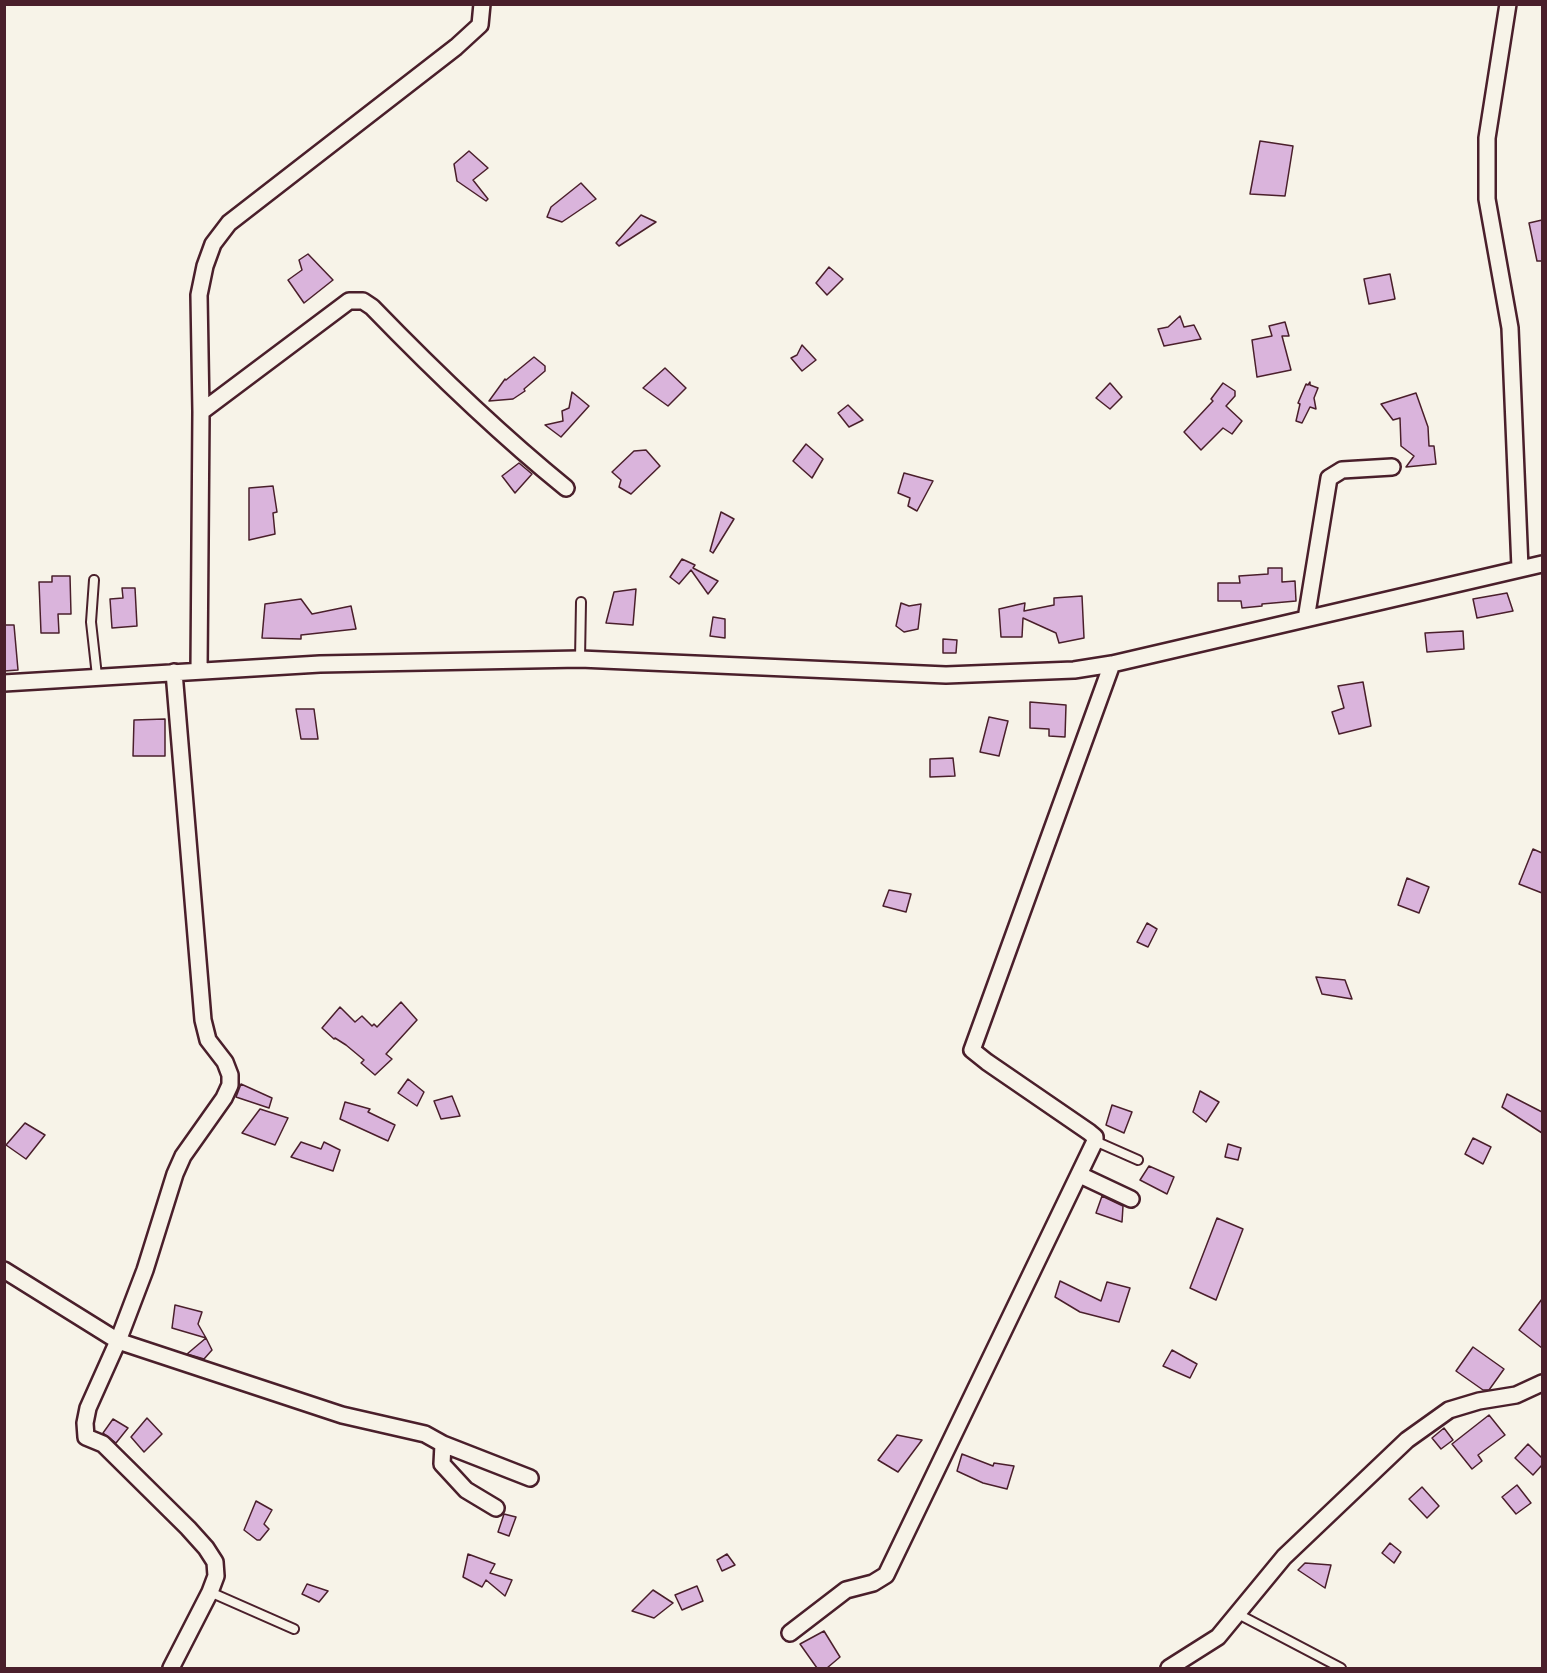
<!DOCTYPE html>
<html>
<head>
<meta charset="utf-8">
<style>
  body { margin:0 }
  #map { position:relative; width:1547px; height:1673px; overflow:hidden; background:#f7f3e8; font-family:"Shantell Sans",sans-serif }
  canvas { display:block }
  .frame { position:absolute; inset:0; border:6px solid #4a1f2b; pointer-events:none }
</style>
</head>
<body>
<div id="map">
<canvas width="1547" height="1673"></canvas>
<div class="frame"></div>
</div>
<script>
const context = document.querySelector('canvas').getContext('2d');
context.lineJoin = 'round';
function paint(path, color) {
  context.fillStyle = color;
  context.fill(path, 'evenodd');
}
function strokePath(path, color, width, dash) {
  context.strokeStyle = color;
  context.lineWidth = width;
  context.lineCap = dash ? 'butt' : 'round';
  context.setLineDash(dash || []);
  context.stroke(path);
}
const building = new Path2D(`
  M1260 141 1293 146 1285 196 1250 194Z
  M469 151 488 168 473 180 488 199 486 201 457 181 454 164Z
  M581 183 596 199 562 222 547 217 551 207Z
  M641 215 656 222 619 246 616 243Z
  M1542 220V261H1537L1529 223Z
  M308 254 333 280 304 303 288 280 302 270 299 260Z
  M829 267 843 279 827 295 816 283Z
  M1390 274 1395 299 1369 304 1364 279Z
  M1180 316 1184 327 1194 325 1201 339 1164 346 1158 329 1168 327Z
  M1285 322 1289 336H1282L1291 370 1257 377 1252 340 1272 336 1269 326Z
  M802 345 816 360 802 371 791 358 797 355Z
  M534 357 545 366V371L524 389 525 391 513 399 489 401 505 379 506 380Z
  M665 368 686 388 668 406 643 388Z
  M1310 382V385L1318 388 1314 398 1316 409 1310 407 1302 423 1296 421 1300 404 1298 403 1306 384 1308 385Z
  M1110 383 1122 397 1110 409 1096 398Z
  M1223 383 1235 391V396L1226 406 1242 421 1232 434 1223 428 1201 450 1184 432 1213 401 1211 399Z
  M572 392 589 406 561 437 545 425 563 421 562 411 569 408Z
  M1416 393 1428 427 1429 446H1434L1436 464 1406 467 1414 456 1401 446 1400 418 1393 420 1381 404Z
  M848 405 863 420 849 427 838 413Z
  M806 444 823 459 812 478 793 461Z
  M646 450 660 466 631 494 619 487 621 480 612 472 634 451Z
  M519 463 532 474 515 493 502 476Z
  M904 473 933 481 917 511 908 506 910 498 898 493Z
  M273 486 277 512 273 513 275 534 249 540V488Z
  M721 512 734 519 713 553 710 551Z
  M682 559 695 565 693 568 718 581 708 594 691 570 679 584 670 577Z
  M1268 568H1282V582L1295 581 1296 601 1262 604V606L1242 608 1241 601H1218V583H1240L1239 576 1268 574Z
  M52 576H70L71 614H58L59 633H41L39 582H52Z
  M122 588H135L137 626 112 628 110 599 123 598Z
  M636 589 633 625 606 623 614 592Z
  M1507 593 1513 611 1477 618 1473 599Z
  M1082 596 1084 638 1059 643 1056 633 1023 618 1022 637H1001L999 609 1025 603 1024 611 1054 605V598Z
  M301 599 312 614 351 606 356 629 301 635V639L262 638 265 604Z
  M901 603 909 606 921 604 918 629 904 632 896 626Z
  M713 617 725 619V638L710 636Z
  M4 625H14L18 670 4 671Z
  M1463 631 1464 649 1427 652 1425 633Z
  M943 639 957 640 956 653H943Z
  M1363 682 1371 726 1339 734 1332 712 1344 708 1338 686Z
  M1030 702 1066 705 1065 737 1049 736V729L1030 728Z
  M296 709H314L318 739H301Z
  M989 717 1008 721 999 756 980 752Z
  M165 719V756H133L134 720Z
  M953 758 955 776 930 777V759Z
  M1533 849 1542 853V893L1519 884Z
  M1407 878 1429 887 1419 913 1398 905Z
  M889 890 911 894 906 912 883 906Z
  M1147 923 1157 929 1148 947 1137 942Z
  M1316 977 1345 980 1352 999 1322 994Z
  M401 1002 417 1020 386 1054 392 1059 375 1075 361 1063 364 1060 346 1045 335 1038 334 1039 322 1028 340 1007 355 1022 362 1016 372 1026 374 1024 377 1027Z
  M408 1079 424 1092 417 1106 398 1093Z
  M241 1084 272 1098 269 1108 236 1097Z
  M1200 1091 1219 1102 1206 1122 1193 1112Z
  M1507 1094 1542 1112V1133L1502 1107Z
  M452 1096 460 1116 441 1119 434 1101Z
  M345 1102 370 1109 368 1112 395 1125 388 1141 340 1119Z
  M1112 1105 1132 1112 1124 1133 1106 1125Z
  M260 1109 288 1118 275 1145 242 1133Z
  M25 1123 45 1135 26 1159 6 1145Z
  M1473 1138 1491 1147 1483 1164 1465 1154Z
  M301 1142 321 1149 324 1142 340 1150 333 1171 291 1157Z
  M1228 1144 1241 1148 1238 1160 1225 1157Z
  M1149 1166 1174 1177 1167 1194 1140 1180Z
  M1102 1196 1123 1206 1122 1222 1096 1213Z
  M1217 1218 1243 1229 1216 1300 1190 1288Z
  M1060 1281 1101 1301 1107 1282 1130 1288 1119 1322 1080 1312 1055 1297Z
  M1542 1299V1348L1519 1330Z
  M175 1305 202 1312 198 1324 206 1338 172 1328Z
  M206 1338 212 1350 204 1359 187 1354Z
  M1473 1347 1504 1369 1489 1390H1483L1456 1371Z
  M1172 1350 1197 1364 1190 1378 1163 1366Z
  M1489 1415 1505 1435 1478 1455 1482 1461 1472 1469 1452 1444Z
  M147 1418 162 1434 144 1452 131 1437Z
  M113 1419 128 1428 116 1443 103 1433Z
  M1444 1428 1453 1440 1441 1449 1432 1438Z
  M897 1435 922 1440 898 1472 878 1460Z
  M1528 1444 1542 1458V1465L1533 1475 1515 1458Z
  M962 1454 993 1466 994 1463 1014 1466 1007 1489 983 1483 957 1471Z
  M1517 1485 1531 1503 1516 1514 1502 1497Z
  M1422 1487 1439 1506 1427 1518 1409 1499Z
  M256 1501 272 1510 264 1524 269 1529 260 1540H257L244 1530Z
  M504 1514 516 1517 509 1536 498 1532Z
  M1390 1543 1401 1552 1394 1563 1382 1553Z
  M468 1554 495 1564 490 1573 512 1580 505 1596 486 1580 482 1587 463 1577Z
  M727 1554 735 1565 722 1571 717 1560Z
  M1305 1563 1331 1565 1325 1588 1298 1570Z
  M307 1584 328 1591 319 1602 302 1594Z
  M697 1586 703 1601 682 1610 675 1595Z
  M653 1590 673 1603 654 1618 632 1611Z
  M824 1631 840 1657 827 1668H817L800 1644Z`);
paint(building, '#dab4dc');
strokePath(building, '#4a1f2b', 1.5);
const lane = new Path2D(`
  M94 580 91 622 97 676
  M580 659 581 602
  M1095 1141 1138 1160
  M210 1592 294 1629
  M1238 1614 1341 1668`);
const street = new Path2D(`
  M1508 4 1487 138V199L1510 328 1520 568
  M201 412 349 301H363L372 307C434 371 497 432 566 488
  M1306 619 1329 478 1342 470 1392 467
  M199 671 201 412 199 295 205 266 213 244 229 223 456 47 480 25 482 4
  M4 683 320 664 580 659 946 675 1074 670 1112 664 1542 564
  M1080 1175 1131 1199
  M4 1270 118 1341 342 1415 425 1434 443 1444 530 1478
  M443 1444 442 1464 466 1490 496 1508
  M790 1633 846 1590 873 1583 886 1575 1095 1141V1137L1089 1132 987 1062 972 1050 1112 664
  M171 1668 210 1592 216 1576 215 1562 206 1548 188 1528 103 1444 86 1437 85 1423 88 1408 118 1341 145 1270 175 1174 183 1156 224 1098 230 1085V1075L225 1062 208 1040 203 1020 174 672
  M1169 1668 1218 1637 1284 1557 1407 1440 1449 1410 1479 1401 1516 1395 1542 1383`);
strokePath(lane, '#4a1f2b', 12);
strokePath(street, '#4a1f2b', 20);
strokePath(lane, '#f7f3e8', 8);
strokePath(street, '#f7f3e8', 15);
</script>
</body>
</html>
